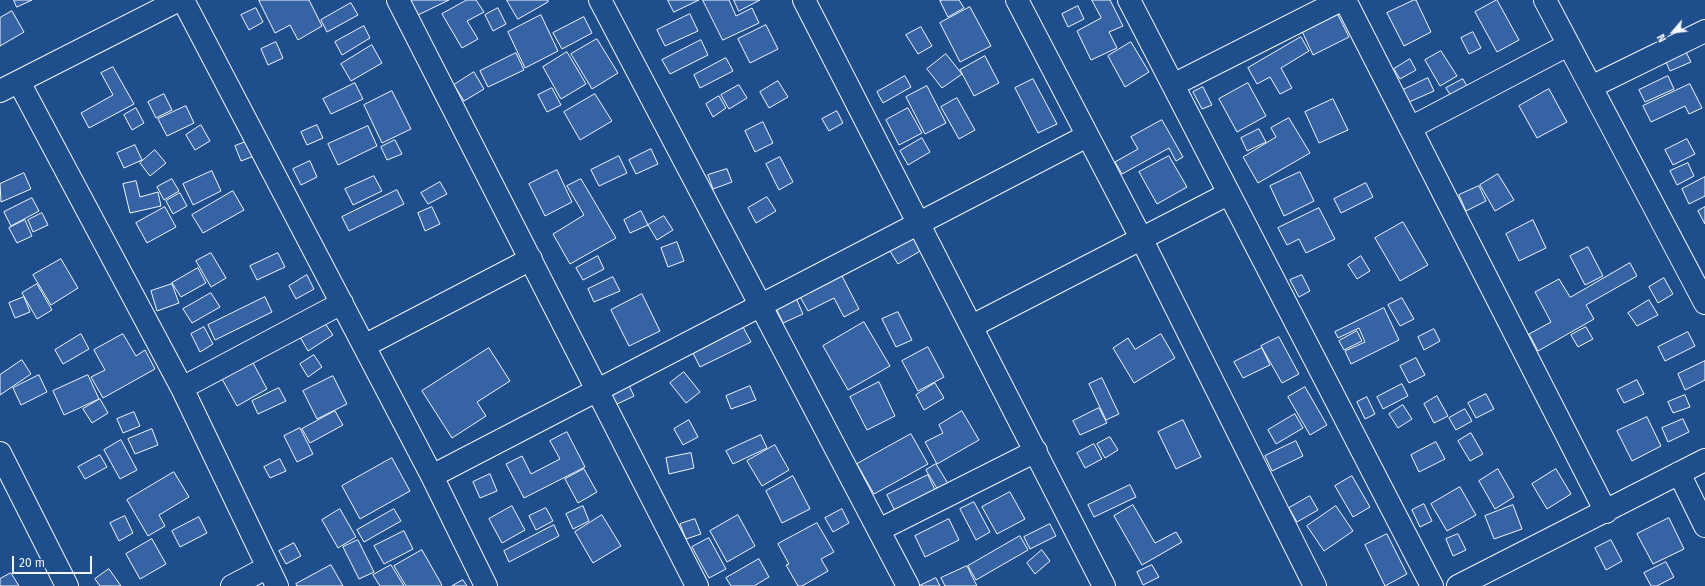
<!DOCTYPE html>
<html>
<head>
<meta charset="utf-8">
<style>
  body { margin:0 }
  #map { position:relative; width:1705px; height:586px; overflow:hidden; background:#1f4e8c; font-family:"Fira Sans",sans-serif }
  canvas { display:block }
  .north { position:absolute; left:1653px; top:12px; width:40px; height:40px; -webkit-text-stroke:3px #1f4e8c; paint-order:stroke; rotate:242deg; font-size:11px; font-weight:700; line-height:16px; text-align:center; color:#f2f6ff }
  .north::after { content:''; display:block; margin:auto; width:14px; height:18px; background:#f2f6ff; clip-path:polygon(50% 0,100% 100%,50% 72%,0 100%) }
  .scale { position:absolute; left:12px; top:556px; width:80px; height:18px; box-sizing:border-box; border:2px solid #f2f6ff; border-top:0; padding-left:5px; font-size:12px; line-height:14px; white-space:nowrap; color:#f2f6ff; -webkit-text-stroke:3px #1f4e8c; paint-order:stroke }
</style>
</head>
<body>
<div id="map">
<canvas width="1705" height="586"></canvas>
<div class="north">N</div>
<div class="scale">20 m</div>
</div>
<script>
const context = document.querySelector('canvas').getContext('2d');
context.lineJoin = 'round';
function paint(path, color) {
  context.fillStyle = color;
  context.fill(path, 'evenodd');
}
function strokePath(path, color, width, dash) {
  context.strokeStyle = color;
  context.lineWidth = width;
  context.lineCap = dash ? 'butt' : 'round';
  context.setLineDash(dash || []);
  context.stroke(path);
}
const building = new Path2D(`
  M14 0H32L17 7Z
  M261 0H309L322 26 298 40 290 25 275 33 259 1Z
  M411 0H449L418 15Z
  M467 0H476L484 12 467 21 478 39 462 48 442 14Z
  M507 0H548V2L518 19Z
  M668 0H699L674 12Z
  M703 0H729L736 16 752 8 759 23 723 40Z
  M734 0H760L739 11Z
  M943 0H959L964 8 948 17 940 1Z
  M1092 0H1110L1123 26 1109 32 1117 48 1091 60 1077 31 1101 18Z
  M1414 0H1416L1431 32 1404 46 1387 13Z
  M1497 0 1519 40 1497 52 1475 12Z
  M351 3 358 15 327 32 321 20Z
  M1078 6 1084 19 1068 27 1062 14Z
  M970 7 991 46 960 62 940 23Z
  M256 8 263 22 249 30 241 15Z
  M498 8 506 24 493 31 485 15Z
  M12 11 24 32 0 46V18Z
  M1336 11 1349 37 1313 55 1301 29Z
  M690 14 698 31 665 46 657 30Z
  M541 15 558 51 525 68 508 32Z
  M584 17 592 33 562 49 553 33Z
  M766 25 778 49 750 63 738 39Z
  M364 26 370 38 342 55 335 42Z
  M921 27 932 46 918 54 906 35Z
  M1473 32 1481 48 1469 54 1461 38Z
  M1301 37 1309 51 1281 68 1292 88 1280 94 1270 77 1257 84 1248 68Z
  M597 39 618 73 592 89 571 54Z
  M701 40 708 55 670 74 662 60Z
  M276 42 283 58 268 65 261 49Z
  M1131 42 1149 72 1125 87 1108 56Z
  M372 45 382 63 351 81 341 64Z
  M1685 50 1691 62 1670 71 1665 60Z
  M1441 51 1457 76 1440 86 1425 60Z
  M567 52 586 84 561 99 543 67Z
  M516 53 524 70 488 87 480 71Z
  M946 54 962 74 942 88 927 69Z
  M985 56 999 83 974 96 960 70Z
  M726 58 733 71 700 88 694 75Z
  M1410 59 1416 70 1400 79 1394 69Z
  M113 67 134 104 89 128 81 113 113 95 101 73Z
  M474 72 484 89 464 101 454 85Z
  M905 76 911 87 883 103 877 92Z
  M1668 76 1674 89 1645 102 1639 90Z
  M1428 78 1434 91 1409 102 1403 90Z
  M1033 79 1057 124 1038 133 1015 88Z
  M1463 79 1476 103 1461 112 1446 88Z
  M778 81 788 97 769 108 760 92Z
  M355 83 363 99 331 114 323 99Z
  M1248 83 1266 116 1237 132 1219 99Z
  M1690 84 1702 108 1689 114 1685 106 1651 122 1643 106Z
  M739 85 747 98 729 109 721 95Z
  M927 86 946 123 925 134 906 97Z
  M1203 87 1212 105 1202 109 1193 92Z
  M552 88 561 105 547 112 538 95Z
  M1549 89 1567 122 1537 138 1519 106Z
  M392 91 411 129 382 143 364 105Z
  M164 94 172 110 156 118 148 102Z
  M595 94 612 121 580 140 564 112Z
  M719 96 726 108 713 117 706 104Z
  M957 98 975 130 959 139 941 107Z
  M1333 99 1348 130 1319 143 1305 112Z
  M186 106 194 123 167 136 158 119Z
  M136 108 144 123 132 130 124 115Z
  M908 108 922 133 899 145 886 120Z
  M837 111 843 123 829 131 822 119Z
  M1289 118 1310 153 1258 183 1243 157 1276 137 1271 128Z
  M1162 120 1183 157 1176 161 1169 148 1122 174 1115 162 1138 149 1131 137Z
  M763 122 773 143 755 152 745 131Z
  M201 125 210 141 195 150 186 135Z
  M317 125 323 138 307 145 301 132Z
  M368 126 377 146 338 165 328 144Z
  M1259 129 1266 142 1247 151 1241 138Z
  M922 138 930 152 908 165 900 151Z
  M1687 139 1695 154 1673 165 1665 150Z
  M395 140 402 154 387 160 381 147Z
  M248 141 254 156 241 161 235 146Z
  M135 145 142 160 124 168 117 153Z
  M651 149 658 164 636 174 629 160Z
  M155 150 166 163 150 176 140 163Z
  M619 156 627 173 599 186 591 170Z
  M1169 156 1187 187 1157 204 1139 172Z
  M780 157 793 182 779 190 766 164Z
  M310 161 317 177 301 185 293 169Z
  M1688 163 1694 176 1677 185 1670 171Z
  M727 169 732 182 713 189 708 175Z
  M557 170 572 202 545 216 529 184Z
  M212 171 221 191 193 205 183 184Z
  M1300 172 1314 201 1284 216 1270 186Z
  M24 173 31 189 1 202 0 184Z
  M1498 174 1514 200 1495 211 1480 185Z
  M374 176 382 191 353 205 345 189Z
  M1705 177V196L1689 204 1682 189Z
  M172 179 179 191 164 200 157 187Z
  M581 179 616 238 570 264 553 234 584 215 567 186Z
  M136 181 140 197 158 192 161 206 130 213 123 184Z
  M440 182 447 194 428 204 421 193Z
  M1366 183 1373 197 1341 213 1334 199Z
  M1479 186 1486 201 1466 211 1459 195Z
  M397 190 404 204 349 231 342 217Z
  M233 191 244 210 203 233 192 215Z
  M180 193 187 206 173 214 166 201Z
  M767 197 776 211 756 223 748 208Z
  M32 198 39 211 11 226 4 212Z
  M165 207 176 227 147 243 136 223Z
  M432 207 440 224 425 231 418 213Z
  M1705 207V224L1698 211Z
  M1319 208 1335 239 1306 253 1299 239 1287 245 1278 228Z
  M641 211 648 225 630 233 624 220Z
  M42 213 48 225 33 232 28 220Z
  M664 216 673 230 657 240 648 225Z
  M25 220 32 236 17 243 9 228Z
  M1533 220 1546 248 1519 261 1506 234Z
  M1403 222 1428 265 1400 281 1375 238Z
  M909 228 922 250 898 264 885 243Z
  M677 242 684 261 668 267 661 248Z
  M1588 247 1603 276 1585 285 1570 256Z
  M211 253 226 278 211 287 196 261Z
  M278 253 285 267 257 280 250 266Z
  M598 256 604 269 583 280 576 268Z
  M1361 256 1370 271 1357 279 1348 265Z
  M61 259 78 288 51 305 33 275Z
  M1630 263 1637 276 1586 305 1594 319 1538 351 1529 334 1551 322 1535 292 1559 279 1570 297Z
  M198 268 206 283 181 297 172 283Z
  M841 274 859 309 844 317 834 298 808 311 799 295Z
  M307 275 314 289 296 299 289 286Z
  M1302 275 1310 291 1299 297 1290 280Z
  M613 277 620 291 594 302 588 289Z
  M1664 278 1673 294 1658 303 1649 287Z
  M37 284 52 310 37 319 22 293Z
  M172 284 179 303 157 311 151 291Z
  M211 293 220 307 192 323 183 309Z
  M642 294 660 331 629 346 611 310Z
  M24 297 30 312 15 318 9 303Z
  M265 297 272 312 215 340 208 325Z
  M796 298 803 314 783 323 776 308Z
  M1402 298 1414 319 1400 326 1388 305Z
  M1649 300 1658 315 1637 326 1628 313Z
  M1384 308 1399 340 1351 364 1345 351 1365 342 1359 328 1338 338 1335 332Z
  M898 312 912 340 896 347 882 319Z
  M324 322 333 335 308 351 300 337Z
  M864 322 890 366 848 390 823 346Z
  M204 327 213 344 200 352 191 334Z
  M743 327 751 342 700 367 693 353Z
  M1586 327 1593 339 1578 347 1571 335Z
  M1434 329 1440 341 1424 350 1418 337Z
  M1357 331 1362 341 1344 350 1339 341Z
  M1688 332 1695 346 1665 361 1658 347Z
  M81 334 89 349 63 364 55 350Z
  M123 334 136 356 145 350 155 369 103 398 91 377 105 370 94 350Z
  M1161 334 1175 358 1134 383 1113 348 1128 338 1135 349Z
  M1279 337 1299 374 1282 383 1261 346Z
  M928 347 944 377 918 391 902 361Z
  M489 348 510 381 477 402 486 416 452 438 422 391Z
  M1262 348 1270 365 1243 378 1234 362Z
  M314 355 322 367 308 377 300 364Z
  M1416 358 1425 375 1409 383 1400 366Z
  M22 360 31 374 0 395V375Z
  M252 361 267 389 237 406 222 379Z
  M1705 361V380L1685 390 1678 374Z
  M684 372 700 392 686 403 670 383Z
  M623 373 634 396 611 407 600 384Z
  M39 375 47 392 21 405 13 388Z
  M88 375 99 399 64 415 53 391Z
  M333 376 347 404 317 419 303 391Z
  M1102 378 1119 414 1106 420 1089 384Z
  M1637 380 1644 394 1624 403 1617 390Z
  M879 382 895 416 867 430 850 397Z
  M935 383 944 398 924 410 916 395Z
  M1402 384 1408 396 1383 409 1377 397Z
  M750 386 756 400 731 409 726 396Z
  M1305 387 1327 425 1310 435 1288 397Z
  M279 388 286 401 258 414 252 401Z
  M1486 394 1494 409 1476 418 1468 403Z
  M1685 395 1690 407 1673 413 1668 402Z
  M1437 396 1448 416 1434 423 1424 404Z
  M1367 397 1375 414 1365 419 1357 402Z
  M100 399 108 413 92 423 83 409Z
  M1403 405 1412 419 1398 428 1389 414Z
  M1099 408 1107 423 1080 435 1073 421Z
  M1465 409 1472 421 1456 430 1449 418Z
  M335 411 343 425 310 443 302 429Z
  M962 411 979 440 937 464 925 442 943 433 939 425Z
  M134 412 140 426 123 433 117 419Z
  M1295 414 1303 428 1276 444 1268 430Z
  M1647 417 1661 446 1632 461 1617 431Z
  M1683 419 1689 432 1668 442 1662 428Z
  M689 420 698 437 683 445 674 429Z
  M1183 420 1201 457 1176 469 1158 432Z
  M300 428 313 454 297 462 284 436Z
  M152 429 158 445 135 454 128 439Z
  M567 432 585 467 524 498 506 464 522 456 531 474 560 459 550 441Z
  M1471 433 1483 454 1470 461 1458 441Z
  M911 434 928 464 874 494 857 464Z
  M761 435 767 448 733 464 726 451Z
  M1110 437 1118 450 1105 458 1097 444Z
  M121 440 137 470 120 479 104 450Z
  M1296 441 1303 456 1272 471 1265 456Z
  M1436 442 1445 459 1419 472 1411 455Z
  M1094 444 1102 459 1085 468 1077 453Z
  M775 445 789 470 762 486 747 461Z
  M691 453 694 468 669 474 666 458Z
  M100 455 107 467 85 479 78 467Z
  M392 458 410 491 360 519 342 486Z
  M280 459 286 471 270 478 264 467Z
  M936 464 955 495 945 502 926 470Z
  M584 469 597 492 578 503 565 479Z
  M1498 469 1514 497 1495 509 1479 481Z
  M1556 469 1571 494 1547 509 1532 484Z
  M174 472 189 497 159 515 165 526 148 536 127 500Z
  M490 474 497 491 480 498 473 482Z
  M928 475 943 507 903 527 887 495Z
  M793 476 810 509 782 523 766 491Z
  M1352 476 1370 507 1353 517 1335 486Z
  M1130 485 1136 497 1094 517 1088 505Z
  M1460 487 1476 515 1447 531 1431 504Z
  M1010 492 1025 519 997 534 982 507Z
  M1310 496 1318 510 1297 522 1289 508Z
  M974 502 990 532 976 540 960 509Z
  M1424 504 1432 521 1420 527 1412 510Z
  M1133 505 1155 543 1176 532 1182 542 1142 565 1114 516Z
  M1513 505 1522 529 1494 539 1485 516Z
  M512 506 525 530 502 543 489 519Z
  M583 506 589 521 573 529 566 514Z
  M1336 506 1353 531 1324 551 1307 526Z
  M546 508 553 521 536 530 529 516Z
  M340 509 356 537 338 548 322 520Z
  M394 509 401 521 364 542 357 530Z
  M842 509 849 523 833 532 825 518Z
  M602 515 621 546 593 563 575 532Z
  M738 515 755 546 727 562 710 531Z
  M125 516 133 533 119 541 110 523Z
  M199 517 207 533 180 547 172 531Z
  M1669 518 1684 549 1653 564 1637 534Z
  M695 519 701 534 686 539 680 524Z
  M949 519 959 540 925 557 915 536Z
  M817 523 834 552 821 559 828 571 802 586H798L786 565 789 564 778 544Z
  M1050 524 1056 536 1030 549 1024 537Z
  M554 525 559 536 509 562 504 551Z
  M404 531 413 549 384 564 374 546Z
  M1387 534 1407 574 1385 586 1365 545Z
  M1458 534 1466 550 1453 556 1446 539Z
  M1020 536 1028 550 976 580 968 566Z
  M709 538 726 569 709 578 692 547Z
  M152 539 166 564 140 579 126 554Z
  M358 540 374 572 359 579 343 547Z
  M1611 540 1622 561 1606 570 1595 548Z
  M294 543 301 556 286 564 279 551Z
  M422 550 442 585 441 586H406L394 566Z
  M1042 550 1050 561 1035 574 1027 563Z
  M759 559 769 577 754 586H731L726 578Z
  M1666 562 1674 577 1657 586H1651L1644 573Z
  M331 565 343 586H297L296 584Z
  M391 565 404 586H380L373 575Z
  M1152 565 1159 577 1143 585 1137 572Z
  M967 566 977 586H945L941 578Z
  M109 569 121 586H100L95 579Z
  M11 573 19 586H0V579Z
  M936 578 940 586H919Z
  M463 580 467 586H452Z`);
paint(building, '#3563a3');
strokePath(building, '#f2f6ff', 1);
const street = new Path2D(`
  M183 0 432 476 486 586
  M398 0 697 586
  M600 0 908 586
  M804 0 1104 586
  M1017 0 1141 238 1315 586
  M1129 0 1432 586
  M1345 0 1606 512
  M1545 0 1705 303
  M19 82 182 388 277 586
  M1173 85 1341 0
  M1591 87 1705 31
  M0 91 179 0
  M1410 128 1568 45
  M972 326 1228 194
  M364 346 531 259
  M182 388 342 303
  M0 453 67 586
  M1679 473 1705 526
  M432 476 1087 136
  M879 530 1036 451
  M232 586 268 567
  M1458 586 1705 460`);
strokePath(street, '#f2f6ff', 24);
strokePath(street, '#1f4e8c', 22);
</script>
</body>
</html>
